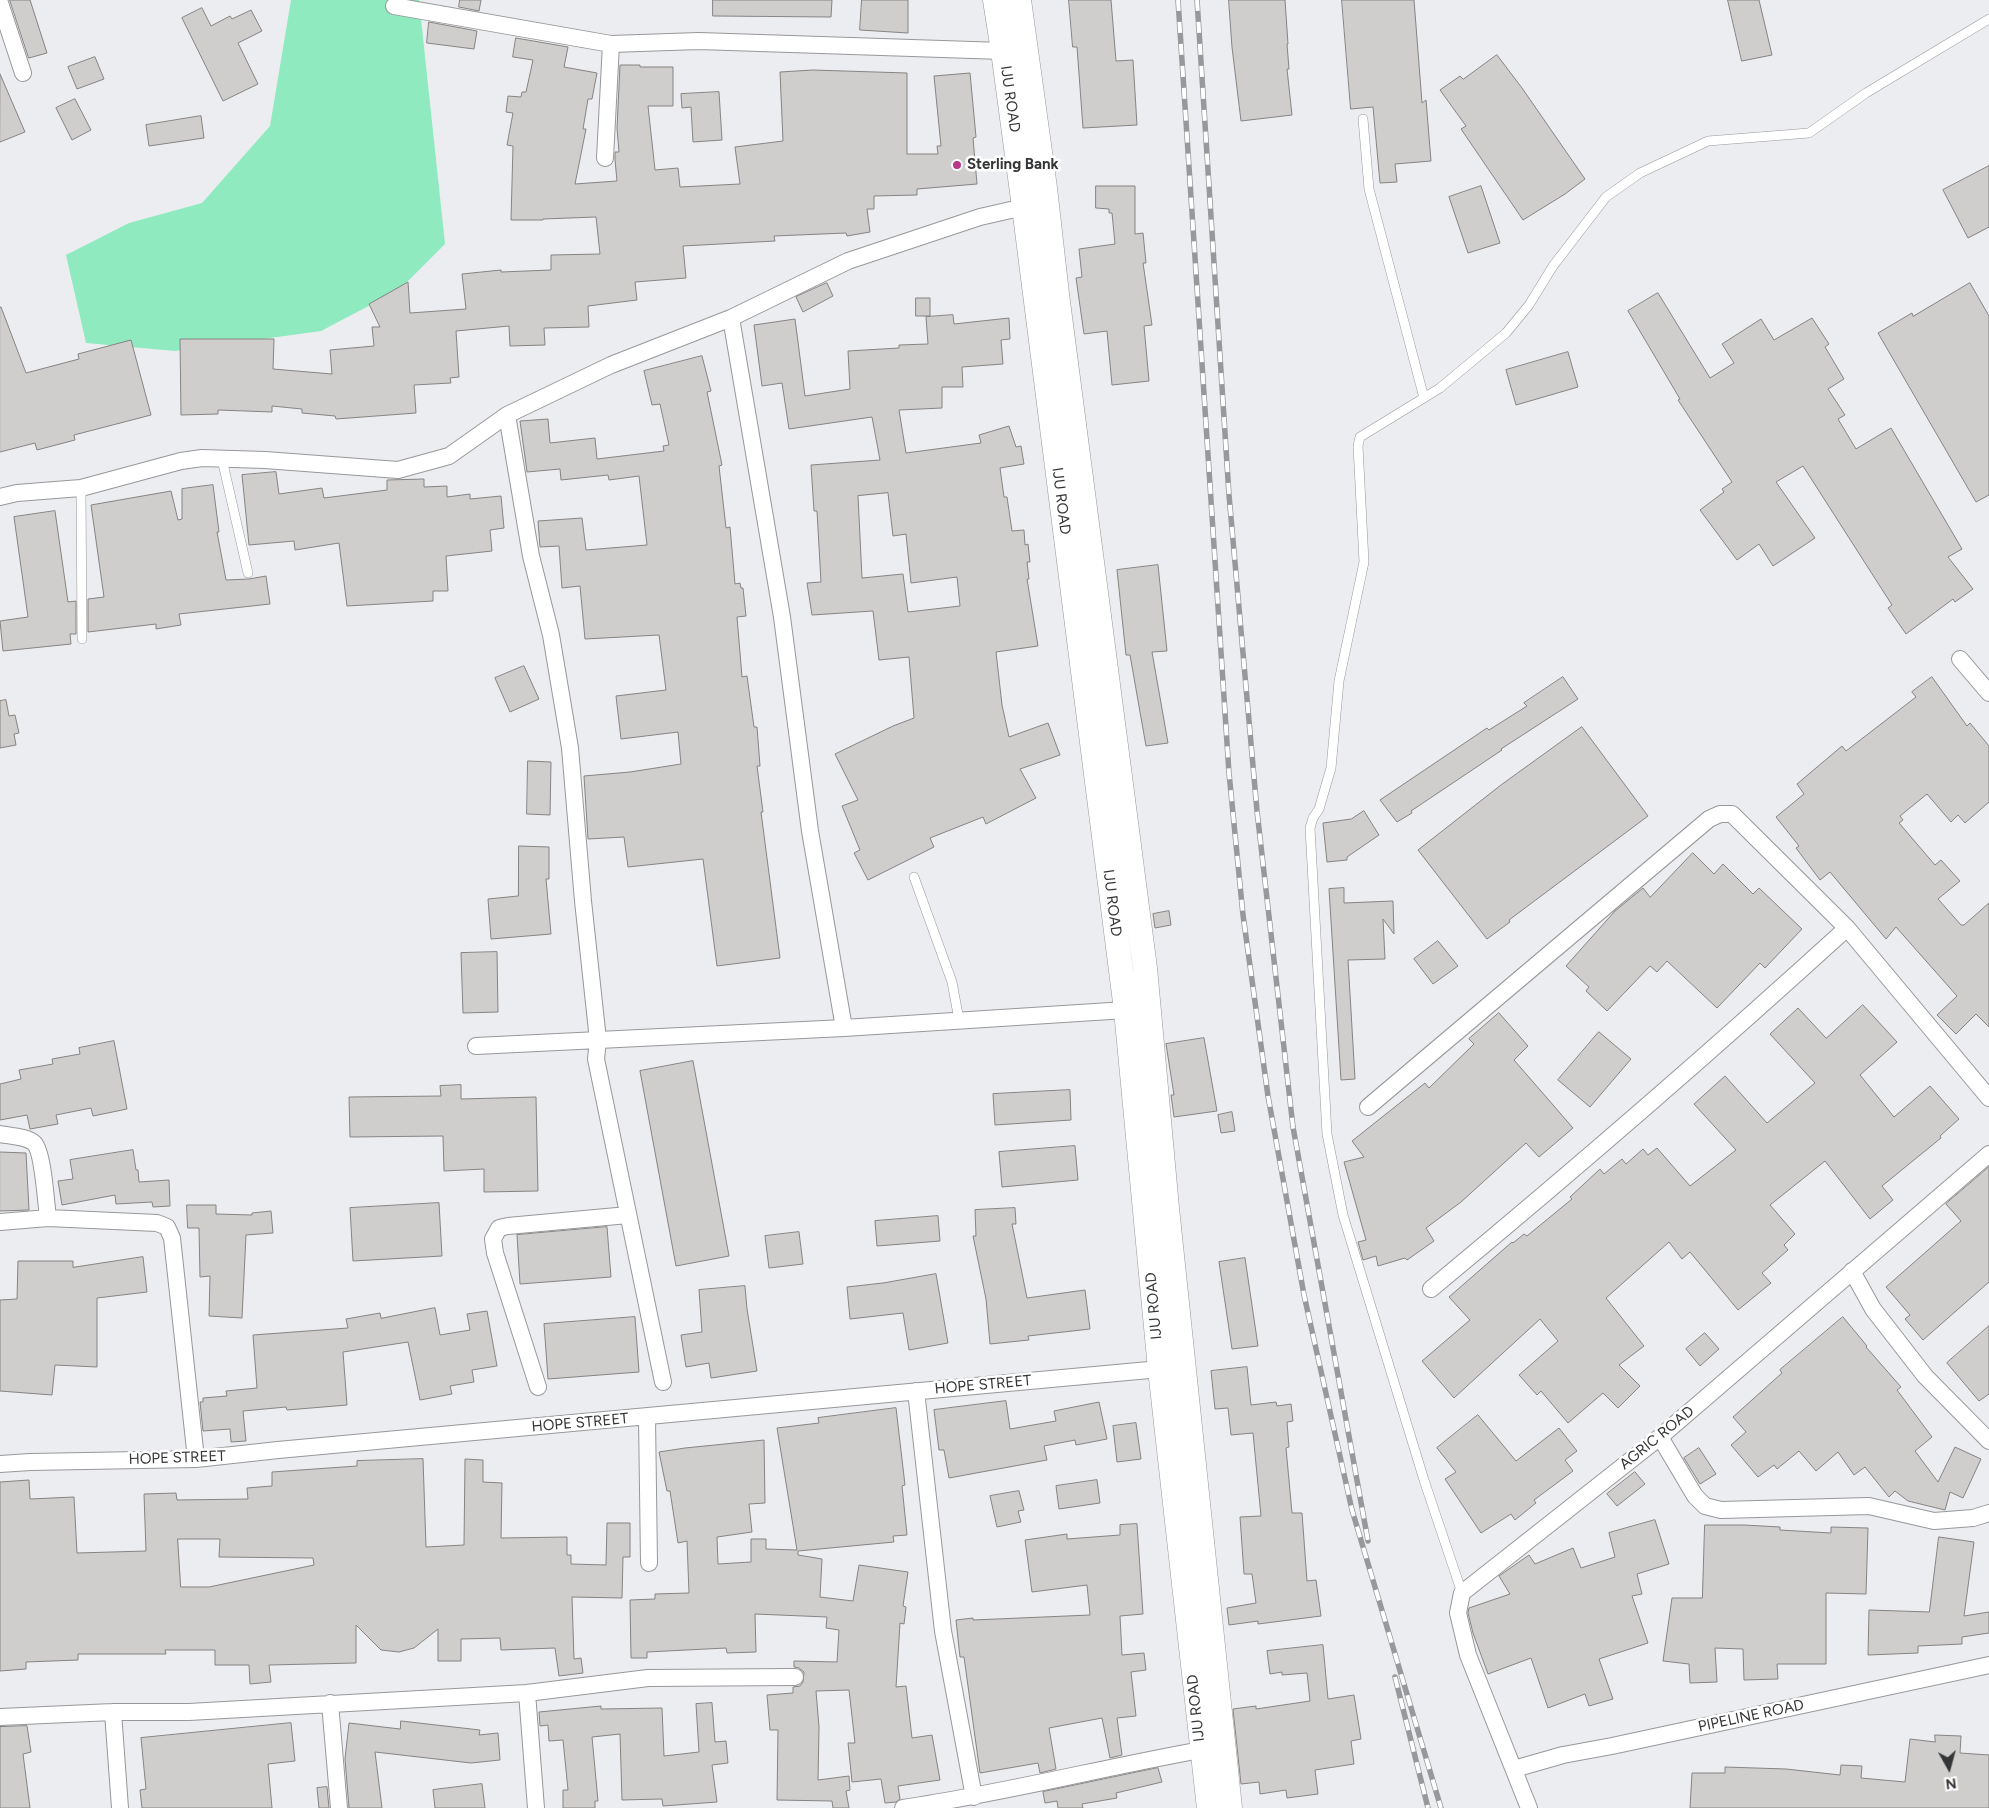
<!DOCTYPE html>
<html>
<head>
<meta charset="utf-8">
<style>
  body { margin:0 }
  #map { position:relative; width:1989px; height:1808px; overflow:hidden; background:#ecedf0; font-family:Figtree,sans-serif }
  canvas { display:block }
  .north { position:absolute; left:1924px; top:1743px; width:50px; height:50px; -webkit-text-stroke:4px #fff; paint-order:stroke; rotate:173deg; font-size:14px; font-weight:700; line-height:20px; text-align:center; color:#343536 }
  .north::after { content:''; display:block; margin:auto; width:18px; height:22px; background:#343536; clip-path:polygon(50% 0,100% 100%,50% 72%,0 100%) }
</style>
</head>
<body>
<div id="map">
<canvas width="1989" height="1808"></canvas>
<div class="north">N</div>
</div>
<script>
const context = document.querySelector('canvas').getContext('2d');
context.lineJoin = 'round';
function paint(path, color) {
  context.fillStyle = color;
  context.fill(path, 'evenodd');
}
function strokePath(path, color, width, dash) {
  context.strokeStyle = color;
  context.lineWidth = width;
  context.lineCap = dash ? 'butt' : 'round';
  context.setLineDash(dash || []);
  context.stroke(path);
}
function drawText(font, color, halo, rows, align = 'center') {
  context.font = font + ' Figtree,sans-serif';
  context.lineWidth = 5;
  context.setLineDash([]);
  context.textBaseline = 'middle';
  context.strokeStyle = halo;
  context.fillStyle = color;
  for (const [text, x, y, turn = 0] of rows) {
    context.save();
    context.translate(x, y);
    context.rotate((+turn || 0) * Math.PI / 180);
    context.textAlign = isNaN(turn) ? turn : align;
    if (halo) context.strokeText(text, 0, 0);
    context.fillText(text, 0, 0);
    context.restore();
  }
}
paint(new Path2D(`
  M291 0H419L445 244 399 290 321 331 175 351 86 343 66 255 129 223 202 203 270 126Z`), '#8febbf');
const building = new Path2D(`
  M10 0H30L47 53 29 58Z
  M460 0H481L479 11 459 7Z
  M713 0H832L831 17 713 16Z
  M862 0H908V33L860 30Z
  M1069 0H1111L1116 61 1133 60 1137 125 1083 128 1077 47H1073Z
  M1229 0H1285L1288 44H1287L1289 69H1287L1292 115 1241 121 1232 47Z
  M1342 0H1414L1422 103 1426 100 1431 161 1395 164 1397 182 1380 183 1373 107 1351 109Z
  M1728 0H1759L1772 55 1742 61Z
  M202 8 211 26 230 16 232 19 251 10 262 31 238 43 258 84 223 101 182 18Z
  M429 22 477 31 474 49 427 43Z
  M516 38 568 47 564 67 597 73 592 99H588L583 129H586L575 184 617 181 615 160V152H619L617 128 620 65H640V67H673V106H648L655 170 678 168 680 187 740 184 735 147 783 141 780 72 813 70 907 73V154H938L937 146H941L934 76 970 73 976 137 973 138 977 184 917 189V195L874 196V209H867L870 232 847 236 846 233 774 236 775 241 683 246 686 278 635 282 637 300 588 306 589 327 544 328 545 345 510 346 509 326 456 331 459 377 450 378 451 383 414 385 416 413 336 419 335 416 302 413V409L272 406V412L218 410V414L181 415 180 339H274L273 369 332 374 330 350 374 346 372 327H380L369 304 408 282 410 313 466 309 462 274 501 270V272L551 270V255L600 254 596 217 543 219V220H511L513 146 507 145 513 113 506 112 508 96 521 97 522 92H526L533 60 513 57Z
  M1497 55 1522 88 1585 179 1565 194 1523 220 1461 129 1466 126 1440 90 1460 76 1463 79Z
  M95 57 104 79 77 89 68 67Z
  M0 74 25 132 0 142Z
  M719 92 722 140 693 142 691 107 682 108 681 94Z
  M75 99 91 130 72 140 56 108Z
  M201 116 204 138 149 146 146 125Z
  M1989 166V227L1968 238 1943 190Z
  M1096 186H1135V234L1143 233 1146 263H1143L1152 325 1144 326 1149 381 1112 385 1107 331 1084 334 1076 278 1082 277 1079 249 1115 244 1112 213H1109V209L1096 208Z
  M1481 186 1500 243 1468 253 1449 197Z
  M827 283 833 296 803 312 796 297Z
  M1970 283 1989 316V495L1976 502 1878 333 1912 313 1913 316Z
  M1658 293 1710 378 1734 363 1722 344 1761 319 1774 340 1812 318 1829 344 1825 347 1844 379 1828 389 1845 415 1838 419 1856 449 1891 428 1962 549 1948 557 1973 589 1955 602 1953 599 1906 634 1888 608 1892 605 1803 466 1776 482 1815 538 1773 566 1759 544 1737 560 1700 510 1724 492 1722 489 1732 482 1678 400 1680 399 1628 311Z
  M916 298H930V316H916Z
  M0 307H1L26 373 79 359 78 354 131 340 151 415 74 435 75 440 37 450 35 443 0 452Z
  M953 315 954 324 1009 318 1010 339 1001 340 1003 364 962 367 963 387H942V408L899 410 906 453 981 443 979 435 1009 426 1016 447 1021 446 1024 464 1000 468 1004 497H1007L1012 531 1024 530 1025 545 1028 544 1030 562H1027L1029 579H1027L1038 646 996 652 1002 705 1009 737 1048 723 1060 755 1020 769 1036 798 986 824 983 817 930 838 934 847 868 880 854 853 860 850 842 806 858 800 835 754 893 726 914 718 909 657 879 660 873 611 812 615 807 583 821 582 817 511H814L811 465 880 460 872 417 789 429 782 383 762 386 754 325 795 319 805 396 850 389 848 351 899 348V345L928 344 926 317ZM888 493 893 536 906 534 911 583 957 577 960 606 908 612 903 574 862 578 858 496Z
  M1568 352 1578 387 1516 405 1506 370Z
  M702 356 711 391 707 392 722 465 719 466 726 528 730 527 735 584 740 583 741 588H743L746 616 737 617 742 677 747 676 754 727H757L760 766H757L763 812H761L780 958 717 966 703 859 628 867 624 837 588 839 584 776 630 772 681 764 678 732 621 739 616 696 666 690 659 635 585 639 580 586 562 588 559 546 540 547 538 521 582 518 586 550 647 545 639 476 609 480 608 475 561 480 560 469 527 472 520 421 548 419 550 443 595 438 597 459 664 451 663 446 669 445 660 404 652 405 644 371Z
  M276 472 279 494 322 488 324 498 387 490V480L424 479V487L447 486V497L470 494V499L501 496 504 528 490 530 492 551 446 556 448 591H433V601L347 606 339 543 295 550 294 541 249 545 242 475Z
  M213 485 219 532H217L226 580 249 579 266 576 270 604 179 614 181 625 156 629V624L88 632V599L104 597 91 505 171 491 178 520 182 519V489Z
  M55 511 68 602 76 601V634H70L71 644 3 651 0 621 28 617 14 517Z
  M1158 565 1167 651 1152 652 1168 743 1146 746 1130 655H1126L1117 570Z
  M524 666 539 699 510 712 495 678Z
  M1563 677 1578 699 1501 749 1502 750 1411 811 1412 813 1397 822 1380 800 1487 728 1489 730 1527 706 1524 703Z
  M1932 677 1967 726 1970 723 1989 746V802L1965 823 1958 815 1951 822 1927 794 1900 816 1903 820 1899 823 1935 865 1941 860 1960 881 1938 899 1961 925H1964L1989 903V1027L1976 1014 1956 1034 1937 1015 1957 996 1896 927 1886 939 1830 872 1820 880 1796 848 1799 846 1776 817 1804 794 1797 784 1842 746 1846 751 1916 697 1912 692Z
  M6 700 9 716 15 715 19 733 14 734 16 745 0 748V701Z
  M1582 727 1648 816 1509 920 1510 922 1487 939 1418 850 1501 785Z
  M528 761 551 762 550 815 527 814Z
  M1364 811 1379 835 1347 857V860L1327 862 1323 823 1351 819Z
  M519 846 549 847V879H546L551 934 491 939 488 899 518 896Z
  M1693 853 1714 874 1723 864 1753 894 1759 888 1802 929 1765 968 1760 963 1717 1008 1667 961 1657 972 1650 966 1607 1011 1586 991 1589 987 1566 966 1615 911 1643 888 1650 897Z
  M1344 888V903L1393 901 1394 934 1383 919 1385 959 1348 960 1355 1079 1341 1080 1329 889Z
  M1169 911 1171 925 1155 928 1153 914Z
  M1438 941 1458 966 1433 984 1414 959Z
  M497 952 498 1012 463 1013 461 953Z
  M1863 1005 1897 1042 1860 1075 1894 1117 1930 1086 1959 1119 1940 1136 1941 1138 1882 1186 1893 1200 1870 1219 1825 1161 1770 1205 1795 1234 1784 1245 1788 1250 1762 1273 1771 1283 1738 1310 1690 1252 1682 1259 1669 1242 1606 1298 1644 1346 1619 1365 1640 1386 1618 1408 1603 1393 1568 1423 1541 1391 1537 1395 1519 1375 1558 1341 1540 1319 1454 1398 1422 1361 1470 1320 1449 1297 1512 1242 1513 1243 1524 1234 1527 1236 1572 1199 1570 1197 1600 1169 1604 1174 1622 1159 1626 1164 1643 1149 1648 1155 1657 1148 1690 1186 1736 1150 1694 1104 1725 1076 1767 1123 1815 1083 1770 1034 1798 1008 1826 1038Z
  M1499 1013 1528 1046 1514 1060 1573 1128 1539 1157 1526 1143 1461 1202 1426 1228 1434 1241 1407 1260 1405 1258 1378 1266 1376 1256 1363 1260 1358 1242 1366 1240 1344 1162 1364 1157 1352 1141 1425 1083 1429 1088 1474 1044 1469 1039Z
  M1599 1032 1631 1059 1590 1107 1558 1080Z
  M1204 1038 1217 1111 1174 1117 1171 1095H1174L1166 1044Z
  M114 1041 127 1109 93 1116 91 1108 56 1115 58 1124 30 1129 27 1115 0 1120V1084L21 1079 19 1070 53 1064 52 1059 80 1054 79 1048Z
  M693 1061 729 1256 676 1266 640 1071Z
  M461 1085V1099L536 1097 538 1191 484 1192V1169L444 1171 443 1136 350 1137 349 1097 441 1096 440 1086Z
  M1070 1090 1071 1120 995 1125 993 1094Z
  M1232 1112 1235 1131 1221 1133 1218 1115Z
  M1075 1146 1078 1180 1002 1187 999 1152Z
  M133 1150 136 1170H138L139 1182 169 1180 170 1206 153 1207 152 1202 116 1204 115 1195 62 1205 58 1181 73 1179 70 1160Z
  M0 1152 26 1153 29 1210 0 1211Z
  M1989 1167V1282L1923 1340 1905 1319 1910 1315 1886 1287 1961 1221 1946 1204Z
  M439 1203 442 1256 353 1261 350 1208Z
  M187 1205H216V1214L252 1215V1213L271 1211 273 1233 246 1235 242 1318 209 1316 210 1276 200 1277 199 1228H188Z
  M1015 1208 1016 1224H1012L1027 1298 1085 1290 1090 1329 1028 1336 1029 1340 990 1344 986 1299 973 1236H976L975 1210Z
  M938 1216 940 1241 877 1246 875 1221Z
  M607 1227 611 1277 520 1284 517 1235Z
  M799 1232 803 1264 769 1268 765 1236Z
  M143 1257 147 1292 97 1298V1367L55 1365 52 1395 0 1391V1300L17 1299 18 1261H73V1267Z
  M1245 1258 1258 1346 1232 1349 1219 1262Z
  M936 1274 948 1343 909 1350 903 1313 850 1319 847 1287 883 1283Z
  M745 1286 747 1309 757 1371 711 1378 709 1363 686 1367 681 1335 702 1332 699 1290Z
  M435 1308 440 1335 470 1330 467 1314 487 1311 497 1366 472 1370 474 1382 450 1386 452 1394 420 1400 408 1342 343 1352 347 1405 287 1410 286 1407 243 1411 246 1441 231 1442 230 1429 203 1431 200 1402H203V1398L227 1396 226 1391 257 1388 253 1335 348 1328 346 1319 380 1313 381 1318Z
  M635 1317 639 1372 548 1379 544 1324Z
  M1843 1317 1867 1346 1866 1347 1901 1387 1897 1390 1932 1437 1915 1451 1938 1482 1955 1447 1981 1459 1963 1498 1950 1492 1945 1510 1908 1501 1895 1491 1889 1497 1865 1467 1854 1475 1838 1452 1816 1471 1799 1451 1777 1469 1774 1465 1758 1477 1731 1445 1746 1432 1733 1417 1782 1373 1780 1370Z
  M1989 1326V1394L1979 1401 1947 1363Z
  M1705 1333 1719 1349 1700 1366 1686 1349Z
  M1247 1367 1251 1405 1276 1402 1277 1406 1291 1404 1293 1421 1287 1422 1289 1447 1286 1448 1292 1513H1302L1307 1581 1316 1580 1321 1616 1258 1624V1621L1229 1625 1227 1608 1256 1603 1252 1574H1244L1240 1517 1261 1516 1253 1433 1231 1435 1228 1408 1215 1409 1211 1371Z
  M1006 1401 1010 1429 1056 1421 1054 1411 1099 1402 1107 1439 1076 1445 1075 1440 1044 1446 1047 1460 949 1478 944 1450H939L934 1410Z
  M896 1408 905 1485 902 1486 907 1535 893 1536 894 1542 798 1551V1555L822 1559 820 1597 853 1601 859 1565 908 1572 903 1606 906 1607 904 1624 900 1623 896 1687 906 1686 912 1738 932 1735 940 1780 898 1786 900 1799 896 1802 885 1803 881 1779 852 1782 848 1743H855L849 1690 816 1691 819 1727 818 1780 849 1776 850 1790 846 1791 849 1808H833L832 1801 777 1800 778 1730H770L767 1695 793 1693V1687L800 1686 803 1682 804 1672 799 1668 794 1667V1661L837 1662 839 1630 826 1628 827 1617 755 1614 756 1652 727 1653 726 1648 647 1652V1658H631L630 1600 655 1599V1594L689 1593 687 1541 678 1543 670 1491H667L659 1452 685 1448 764 1440 765 1503 749 1504 752 1532 717 1537 718 1564 751 1562V1539H766V1549L797 1550 777 1428 819 1423 818 1418Z
  M1478 1415 1516 1461 1559 1428 1577 1451 1565 1460 1573 1471 1534 1500 1536 1503 1515 1520 1511 1514 1481 1533 1445 1479 1456 1472 1437 1448Z
  M1136 1423 1141 1459 1117 1462 1113 1426Z
  M1699 1448 1716 1474 1700 1484 1684 1458Z
  M423 1459 426 1547 464 1545 465 1459 483 1460V1482L502 1483 501 1538 567 1537V1555H571V1564L606 1565 607 1523H630V1557H623L622 1598 572 1597 574 1659 581 1658 583 1673 559 1676 555 1648 501 1650 500 1638 461 1639V1661H438V1629L414 1648 399 1652 381 1650 356 1625V1663L269 1665 271 1682 250 1684 249 1665H215V1650H165L166 1654H78V1660L26 1662V1669L0 1671V1482L29 1480 30 1499 74 1497 77 1553 146 1551 144 1494 176 1493 177 1500 248 1499 247 1488 272 1486V1472L357 1466V1461ZM178 1539H220L219 1557 313 1558 314 1565 209 1587H181Z
  M1635 1472 1645 1484 1617 1506 1607 1494Z
  M1097 1480 1100 1503 1059 1509 1056 1486Z
  M1019 1491 1024 1510 1018 1511 1021 1522 997 1527 990 1496Z
  M1655 1520 1669 1564 1637 1574 1642 1594 1632 1596 1648 1643 1599 1659 1613 1699 1589 1706 1585 1694 1548 1708 1531 1658 1488 1674 1473 1633 1468 1613 1469 1608 1510 1594 1499 1576 1529 1555 1535 1564 1573 1548 1581 1568 1615 1557 1609 1533Z
  M1137 1524 1143 1614 1120 1616 1122 1655 1144 1653 1146 1670 1131 1672 1136 1716 1117 1718 1122 1755 1110 1758 1102 1718 1049 1728 1056 1769 1040 1773 1038 1763 980 1773 964 1657H960L956 1620 973 1618V1620L1090 1615 1087 1585 1032 1592 1025 1540 1067 1534V1539L1120 1535V1525Z
  M1705 1525H1744L1780 1527V1530L1831 1533V1527L1868 1528 1866 1594 1826 1593V1664H1777L1778 1679 1744 1680 1743 1649 1715 1648 1717 1682 1690 1683 1689 1664 1663 1661 1672 1598H1702Z
  M1939 1537 1974 1542 1964 1616 1989 1612V1633L1962 1637V1644L1918 1646V1653L1868 1655 1869 1610 1929 1612Z
  M1323 1645 1328 1699 1354 1695 1361 1739 1351 1741 1354 1764 1315 1770 1318 1794 1287 1798 1286 1790 1260 1794 1259 1782 1241 1784 1233 1709 1256 1706V1709L1310 1701 1307 1673 1282 1675V1672L1270 1674 1267 1651Z
  M712 1703 715 1742 726 1741 728 1763 712 1765 717 1802 663 1806 662 1799 622 1800 620 1734 592 1737 598 1801H595V1808H563V1790H568L563 1740 549 1741 548 1725 540 1726 539 1712 601 1706V1709L662 1708 664 1756 699 1752 696 1704Z
  M401 1721 480 1730 479 1735 498 1733 500 1760 471 1763 375 1752 382 1808H349L345 1759 349 1723 400 1729Z
  M291 1723 295 1761 268 1764 272 1808H142L140 1790 146 1789 141 1738Z
  M27 1726 31 1752 23 1754 30 1808H0V1727Z
  M1935 1735 1961 1736 1960 1753 1989 1755V1808H1690L1692 1773H1725V1767L1786 1769 1840 1775 1841 1765 1862 1766 1861 1778 1905 1782 1910 1739 1935 1742Z
  M1158 1768 1162 1782 1116 1793 1117 1798 1082 1804 1083 1808H1058L1057 1801 1045 1803 1043 1792Z
  M482 1784 485 1808H435L433 1790Z
  M327 1787 329 1808H319L317 1788Z`);
paint(building, '#d0cdcd');
strokePath(building, '#868382', 1);
const service = new Path2D(`
  M1363 119 1369 189 1424 398
  M222 459 248 573
  M81 488 82 639
  M914 877 952 982 959 1020
  M1462 1593 1424 1480 1343 1215 1327 1134 1310 828 1313 818 1319 809 1331 768 1339 681 1364 562 1358 446 1360 437 1440 388 1506 333 1529 305 1553 266 1606 197 1640 173 1708 141 1809 133 1866 93 1989 19`);
const minor = new Path2D(`
  M0 3 23 73
  M394 6 611 44 699 41 1003 51
  M605 158 611 44
  M731 318 782 617 810 831 844 1028
  M507 415 531 556 551 635 570 748 583 901 598 1040 596 1059 663 1382
  M0 497 17 493 81 488 181 461 202 458 265 460 398 470 449 456 507 415 611 365 731 318 848 261 980 217 1024 207
  M1960 659 1989 693
  M476 1046 844 1028 1126 1010
  M1368 1107 1709 819 1720 814H1732L1847 928 1989 1098
  M0 1134C9 1136 26 1136 34 1143 43 1151 46 1203 48 1218
  M0 1222 48 1218 157 1223 167 1227 172 1238 196 1459
  M1852 1271 1873 1309 1925 1376 1989 1441
  M1431 1289C1572 1172 1711 1052 1847 928
  M538 1387 495 1253 493 1239 499 1228 508 1226 628 1215
  M916 1391 943 1631 974 1797
  M647 1417 649 1563
  M1660 1437 1695 1496 1705 1506 1721 1510 1869 1506 1934 1521 1973 1518 1989 1513
  M0 1464 30 1462 196 1459 278 1450 1160 1369
  M527 1693 536 1808
  M330 1703 339 1808
  M113 1712 120 1808
  M0 1717 113 1712H189L527 1693 648 1678 795 1677
  M1514 1769 1563 1755 1612 1746 1989 1665
  M903 1808C1004 1793 1101 1768 1201 1750
  M1529 1808 1468 1655 1458 1613 1462 1593 1660 1437 1989 1154`);
const secondary = new Path2D(`
  M995 0 1003 51 1024 207 1126 1010 1160 1369 1209 1808
  M1019 0 1045 188 1057 294 1145 968 1167 1208 1230 1808`);
strokePath(service, '#97989a', 10);
strokePath(minor, '#97989a', 18);
strokePath(secondary, '#97989a', 25);
strokePath(service, '#fff', 9);
strokePath(minor, '#fff', 16);
strokePath(secondary, '#fff', 24);
const rail = new Path2D(`
  M1178 0 1229 773 1243 915 1268 1096 1304 1295 1352 1510 1441 1808
  M1197 0 1229 495 1257 811 1293 1127 1368 1541
  M1395 1677 1428 1808`);
strokePath(rail, '#97989a', 5.5);
strokePath(rail, '#fff', 4, [11]);
for (const [x, y, r, color] of [
  [957,165,5,"#b63887"]
]) {
  const dot = new Path2D();
  dot.arc(x, y, r, 0, 2 * Math.PI);
  context.fillStyle = color;
  context.fill(dot);
  strokePath(dot, '#fff', 2);
}
drawText('15px', '#343536', '#fff', [
  ["IJU ROAD",1010,99,82],
  ["IJU ROAD",1061,501,83],
  ["IJU ROAD",1112,903,83],
  ["IJU ROAD",1154,1306,-95],
  ["HOPE STREET",983,1385,-5],
  ["HOPE STREET",580,1423,-5],
  ["AGRIC ROAD",1657,1438,-39],
  ["HOPE STREET",177,1458,-2],
  ["IJU ROAD",1196,1708,-96],
  ["PIPELINE ROAD",1751,1716,-12]
]);
drawText('bold 15px', '#343536', '#fff', [
  ["Sterling Bank",967,165]
], 'left');
</script>
</body>
</html>
